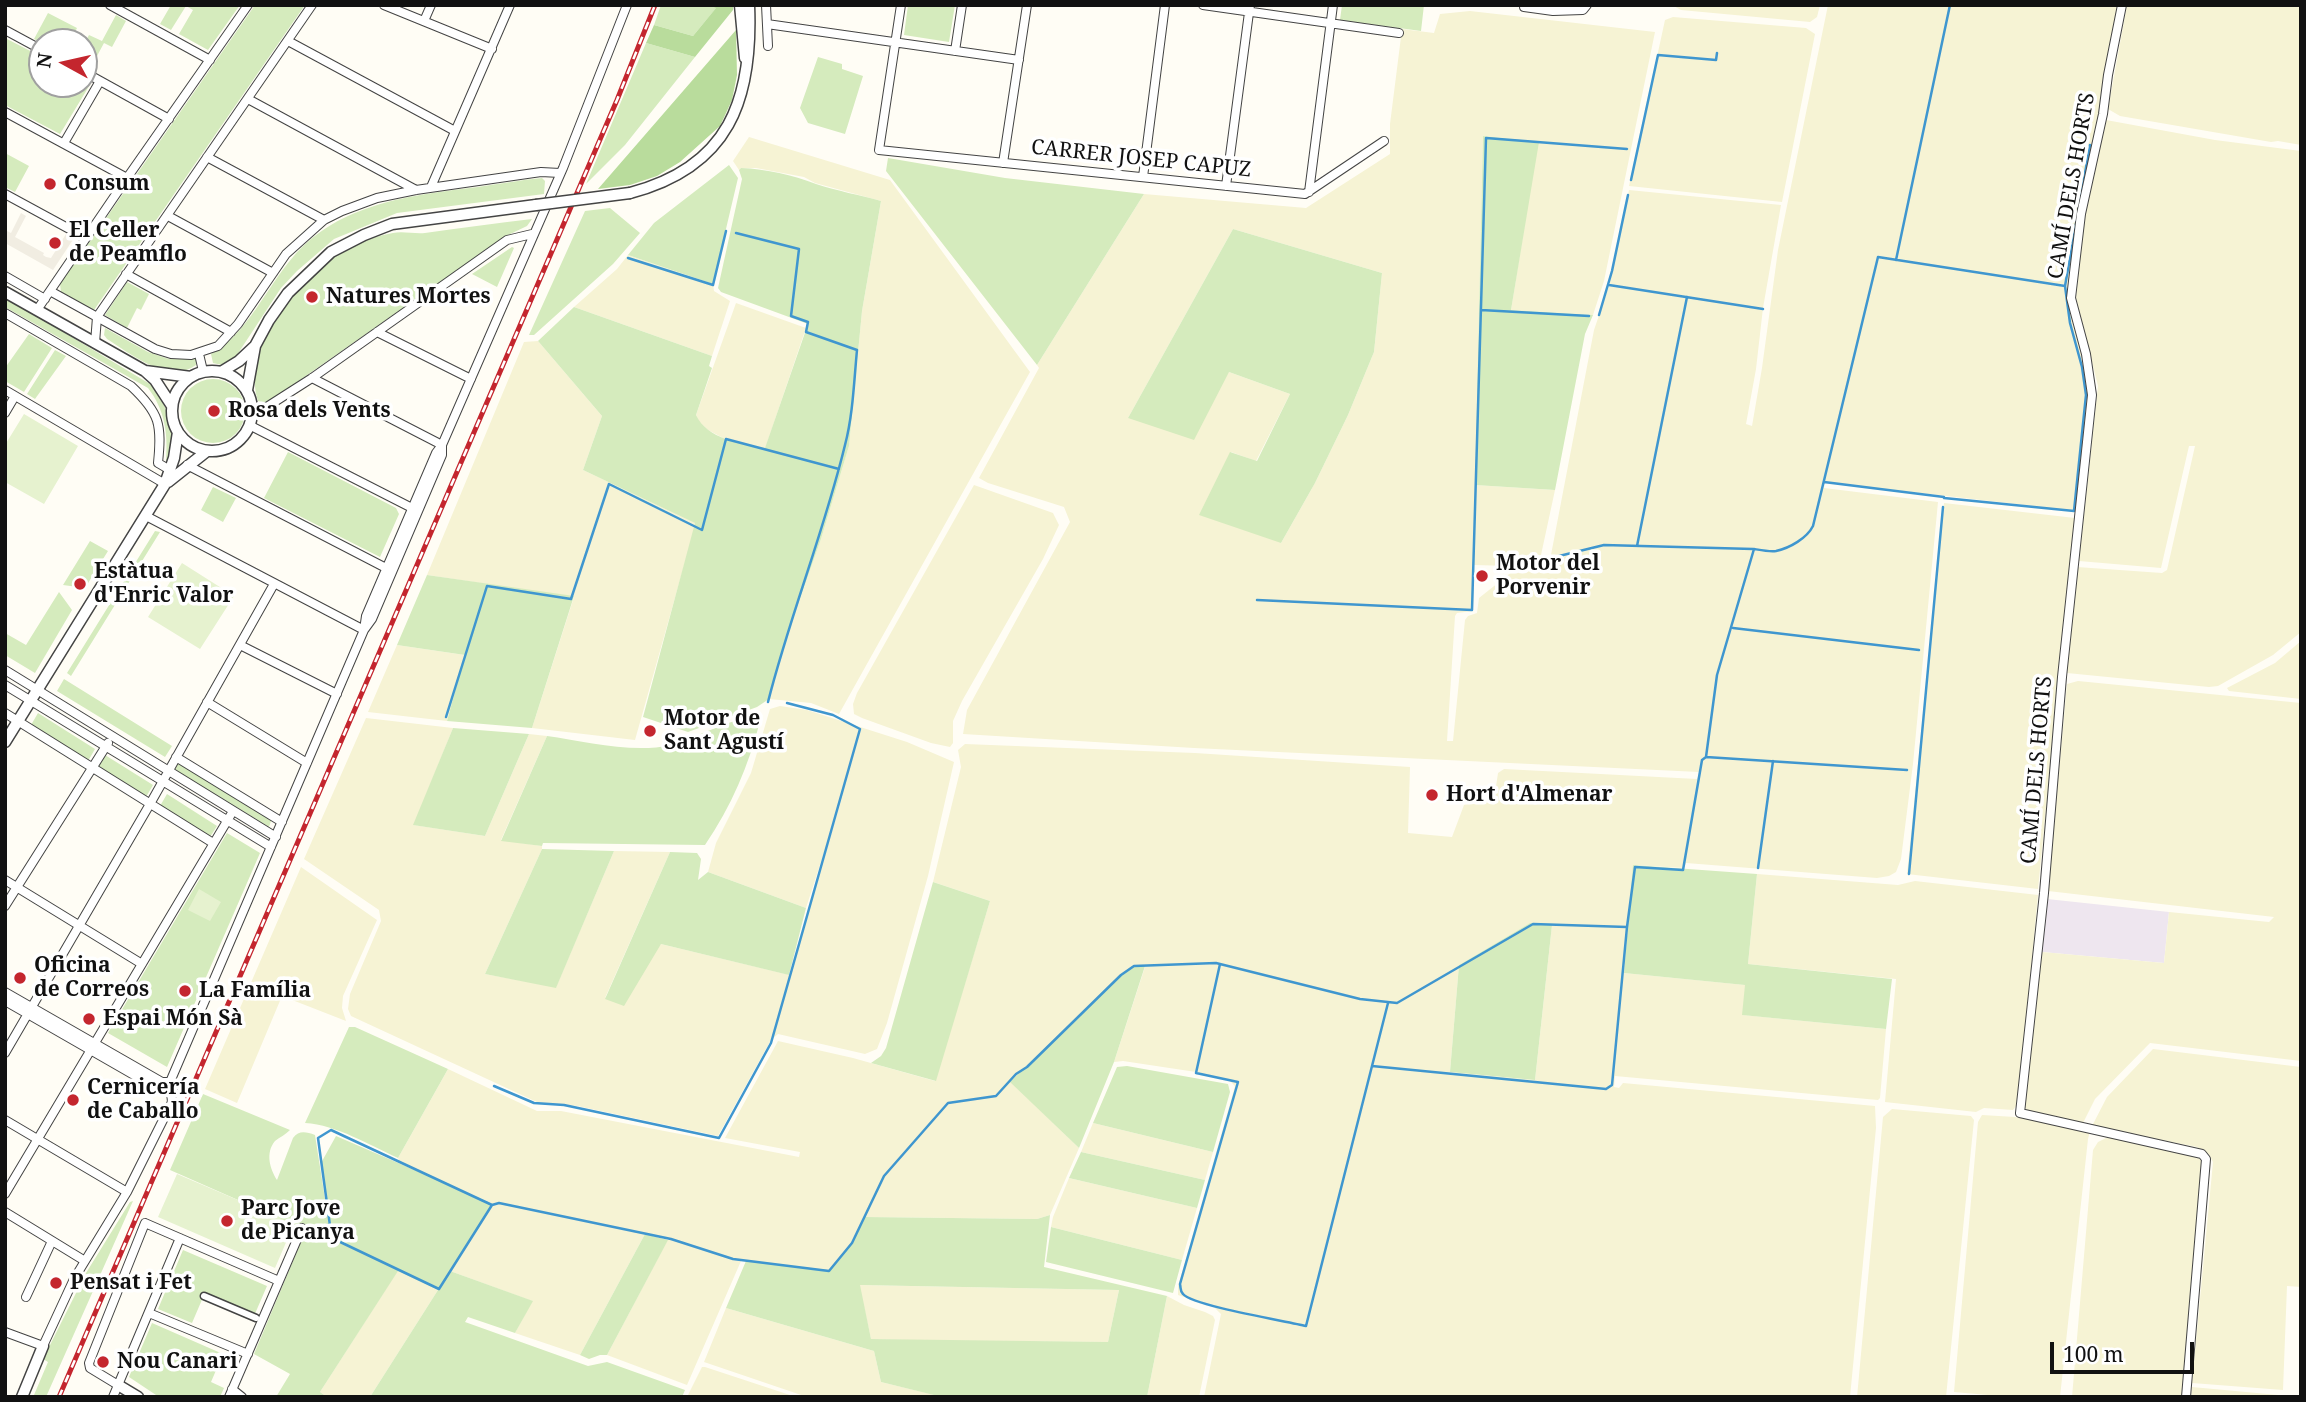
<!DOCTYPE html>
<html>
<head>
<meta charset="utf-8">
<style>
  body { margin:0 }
  #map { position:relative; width:2306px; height:1402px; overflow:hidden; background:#fffdf5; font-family:"Noto Serif",serif }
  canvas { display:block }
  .frame { position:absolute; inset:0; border:7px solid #111; pointer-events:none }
  .north { position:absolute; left:28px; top:28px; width:70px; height:70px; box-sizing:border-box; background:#fff; border:2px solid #a0a0a0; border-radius:50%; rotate:278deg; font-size:19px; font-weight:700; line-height:28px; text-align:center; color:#111 }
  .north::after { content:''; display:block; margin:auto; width:24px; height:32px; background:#c4262e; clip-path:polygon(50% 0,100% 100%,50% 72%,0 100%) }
  .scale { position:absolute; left:2050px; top:1342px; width:144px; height:32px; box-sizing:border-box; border:4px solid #111; border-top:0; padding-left:9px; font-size:21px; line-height:24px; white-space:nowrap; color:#111; -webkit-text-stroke:5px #fff; paint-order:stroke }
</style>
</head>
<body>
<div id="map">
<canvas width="2306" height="1402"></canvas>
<div class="frame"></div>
<div class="north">N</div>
<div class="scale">100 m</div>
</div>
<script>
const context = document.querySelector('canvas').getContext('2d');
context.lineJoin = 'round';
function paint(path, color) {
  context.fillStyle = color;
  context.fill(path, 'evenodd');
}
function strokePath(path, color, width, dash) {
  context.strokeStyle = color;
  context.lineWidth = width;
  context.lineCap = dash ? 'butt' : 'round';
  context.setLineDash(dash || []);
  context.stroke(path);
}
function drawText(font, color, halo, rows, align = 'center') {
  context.font = font + ' "Noto Serif",serif';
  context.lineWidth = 7;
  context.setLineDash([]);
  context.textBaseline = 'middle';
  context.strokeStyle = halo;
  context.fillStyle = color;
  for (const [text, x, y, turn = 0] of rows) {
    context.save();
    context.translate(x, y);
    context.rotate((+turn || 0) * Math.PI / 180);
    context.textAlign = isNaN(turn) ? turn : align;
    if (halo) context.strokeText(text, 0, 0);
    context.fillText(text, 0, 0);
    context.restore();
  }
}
paint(new Path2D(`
  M2047 899 2169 912 2164 963 2042 952Z`), '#eee6ef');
paint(new Path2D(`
  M1672 5H1820L1817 17 1810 22 1681 10Z
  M1828 5H2117L2094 142 2075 227 2068 284V300L2086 372 2087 398 2076 511 1825 482 1824 488 1938 502 1913 764 1901 859 1896 872 1889 876 1877 878 1686 863 1684 868 1634 865 1624 973 1746 985 1743 1015 1886 1029 1880 1098 1878 1100 1615 1076 1614 1087 1619 1088 1623 1083 1875 1106 1876 1128 1850 1397H1204L1221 1314 1214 1307 1178 1295V1286L1235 1086 1230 1081 1196 1072 1123 1061 1114 1062 1145 967 1124 972 1011 1082 1079 1148 1050 1215 1037 1219 866 1217 851 1245 829 1270 741 1261 687 1385 607 1355 668 1239 645 1234 580 1355 515 1333 532 1301 450 1271 493 1204 400 1163 398 1158 448 1069 537 1111H561L799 1157 800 1152 725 1138 778 1041 853 1058 935 1081 990 901 933 882 961 767 958 750 965 744 1195 753 1410 767 1408 833 1452 837 1464 805 1494 800 1498 773 1504 769 1697 779 1699 772 1194 748 963 734 967 710 1070 522 1064 507 988 483 979 478 1039 368 1037 365 1144 194 1306 208 1390 154V124L1402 29 1434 33 1440 14 1470 11 1655 32 1604 281 1593 315 1511 310 1538 142 1483 136 1475 485 1555 490 1541 555 1510 566 1474 565 1473 611 1457 613 1455 616 1447 741H1453L1465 620 1468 616 1477 613 1479 598 1513 571 1550 560 1594 330 1609 286 1629 190 1781 205 1763 308 1756 369 1746 424 1752 426 1762 368 1778 250ZM1233 229 1382 273 1374 352 1348 415 1315 483 1281 543 1231 452 1256 461 1290 394 1229 372 1128 418ZM1530 923 1552 925 1535 1080 1450 1072 1459 965Z
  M2127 5H2301V145L2278 141 2271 142 2120 116 2108 109Z
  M1673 17 1806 28 1815 34 1782 202 1629 186 1665 20Z
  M2106 120 2215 140 2301 151V632L2273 655 2218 686 2209 687 2067 673 2077 567 2162 573 2167 570 2195 446H2189L2161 568 2079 561 2098 386 2076 298 2083 221Z
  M749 137 890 180 1030 372 839 714 811 703 769 699 782 650 821 539 849 446 862 311 881 201 815 183 804 177 756 168H741L739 170 733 161Z
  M628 255 713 284 714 291 730 301 712 356 574 307 617 269Z
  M736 303 806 328 765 449 723 438 708 430 699 422 696 415Z
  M538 341 602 416 583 470 696 523 635 740 532 728 574 597 427 575 524 342Z
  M974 485 1053 513 1059 525 1043 559 962 701 953 721V743L950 747 931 743 862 718 854 714 853 704 857 693Z
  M1944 503 2075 518 2038 889 1907 874Z
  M2301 641V699L2229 691 2227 688 2275 663Z
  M397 645 465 655 447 721 368 712Z
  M2078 681 2301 703V1061L2150 1043 2095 1099 2083 1123 2028 1111 2024 1107 2042 952 2164 963 2169 912 2269 922 2274 917 2048 891 2067 684Z
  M780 706 807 710 907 742 954 762 928 876 887 1023 877 1049 865 1054 778 1034 771 1040 718 1136 577 1106 539 1103 351 1016 348 1009 350 994 381 921 379 910 304 859 366 718 453 728 414 825 485 836 529 734 547 736 501 840 542 846V849L485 974 556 987 614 851 670 852 605 998 661 944 790 975 843 794 806 908 708 872 716 843 751 773 770 709Z
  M301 867 377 920 343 996 342 1008 346 1021 282 996 237 1103 205 1089Z
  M1757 874 1898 885 1915 881 2038 895 2023 1055 2016 1106 2013 1110 1984 1108 1976 1112 1885 1102 1896 979 1748 964Z
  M2153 1049 2301 1067V1287L2287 1286 2283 1390 2192 1383 2213 1162 2209 1155 2197 1147 2092 1126 2107 1097Z
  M1892 1109 1971 1116 1974 1120 1946 1397H1857L1883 1117Z
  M1982 1115 2015 1117 2090 1131 2088 1139 2060 1397H2010L1954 1392 1978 1122Z
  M1093 1123 1213 1152 1205 1180 1081 1152Z
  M2108 1137 2200 1158 2204 1164 2182 1397H2072L2093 1150 2098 1142Z
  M1069 1178 1197 1208 1182 1260 1051 1227 1053 1217Z
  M398 1270 438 1290 370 1397H327L320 1392Z
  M859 1285 1119 1290 1108 1342 940 1341 871 1339Z
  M1167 1296 1184 1305 1205 1312 1213 1316 1215 1320 1199 1397H1147Z
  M726 1308 874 1351 881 1382 935 1395 934 1397H807L704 1362Z
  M702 1367H705L796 1397H687Z
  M2192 1387 2289 1396 2293 1397H2191Z`), '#f6f3d4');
paint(new Path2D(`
  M171 5H240L208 50 179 34 193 10 186 6 171 30 160 24Z
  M255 5H305L94 310 61 292 60 284Z
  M661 5H710L717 7 693 36 654 25Z
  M908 5H955L949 42 904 35Z
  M1342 5H1424L1421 31 1340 20Z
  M48 13 77 28 70 42 42 43 34 39Z
  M116 15 126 21 112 47 104 43 90 69 84 66V44L89 35 102 41Z
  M5 38 42 57V84H84V80L91 83 60 134 5 105Z
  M646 43 695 57 625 145 586 184Z
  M818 57 842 64V69L863 76 845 134 808 123 800 108Z
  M1483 136 1539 142 1511 310 1593 315 1585 334 1555 490 1475 485Z
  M5 153 29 166 15 192 5 187Z
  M888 158 1005 178 1144 194 1037 365 886 171Z
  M729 165 738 178 713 284 628 255 654 223Z
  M741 168C767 169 792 175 816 184 837 191 860 195 881 201L862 311 849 446 821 539 782 650 769 699 757 707 688 732 643 717 695 523 583 470 602 416 538 341 574 307 712 356 709 366 712 368 696 415C707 439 741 444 765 448L808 324 721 292 718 288 742 179 739 170Z
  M542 178 545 181 544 194 397 213 334 239 297 271 281 288 233 361 222 365 213 363 211 354C247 334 266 288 293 257 339 203 412 195 478 187 499 184 520 180 542 178Z
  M610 208 640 233 613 264 534 335H529L585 211Z
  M532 219 527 226 506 236 270 401 263 403 258 401C250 376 258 351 269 329 293 282 340 242 393 233 403 231 414 234 425 233 461 228 496 223 532 219Z
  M1233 229 1382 273 1374 352 1348 415 1315 483 1281 543 1199 515 1230 452 1257 461 1290 394 1229 372 1194 440 1128 418Z
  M512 247 514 248 497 287 472 274Z
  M127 282 149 294 141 310 137 308 127 328 105 315Z
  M5 297 150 384C169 403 175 435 170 461L166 460C168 434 165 410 148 388L5 307Z
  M105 328 148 352 169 359H196V365C169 385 131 354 107 339L104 335Z
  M29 334 52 348 24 392 5 381V368Z
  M55 350 66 356 35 399 27 394Z
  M181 411a32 32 0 1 1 64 0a32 32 0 1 1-64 0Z
  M288 452 396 508 399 514 380 557 264 498Z
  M213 487 236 498 223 522 201 510Z
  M155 531 160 532 71 676 67 673Z
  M90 541 108 551 85 588 63 585Z
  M427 575 574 596 532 728 447 721 465 655 397 645Z
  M59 592 72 610 35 673 5 655V633L26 645Z
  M64 679 172 746 165 757 57 691Z
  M38 713 95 749 88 761 31 725Z
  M756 716 760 721C749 765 731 807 705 845L543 843 542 846 501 841 547 736C583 741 634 754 670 745 699 737 727 720 756 716Z
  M453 728 529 734 485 836 413 825Z
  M105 755 153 785 146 797 97 767Z
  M178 761 272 818 269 827 175 770Z
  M167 794 217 826 210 837 160 806Z
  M227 833 260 853 167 1067 108 1033Z
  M542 849 614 851 556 988 485 974Z
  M670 852 697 853 701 859 698 880 708 872 806 908 789 975 661 944 624 1006 605 999Z
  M1633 865 1757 874 1748 964 1892 979 1886 1029 1742 1015 1745 985 1624 973Z
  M933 882 990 901 936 1081 871 1063 881 1056 886 1048Z
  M1530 923 1552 925 1535 1080 1450 1072 1459 965Z
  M1132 966H1145L1114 1062 1079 1148 1010 1082 1124 972Z
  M349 1027H355L448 1069 398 1158C369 1145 337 1125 305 1123Z
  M1127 1066 1228 1084 1230 1092 1213 1152 1093 1123 1117 1067Z
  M203 1094 290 1130C285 1135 280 1137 275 1141 265 1153 270 1169 277 1180L293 1138C299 1130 306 1132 315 1135L331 1237 344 1245 332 1233 321 1163 336 1136 493 1204 450 1271 533 1301 515 1333 468 1317 465 1322 588 1366 607 1362 685 1390 682 1397H370L438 1290 398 1271 320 1392 327 1397H276L290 1374 254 1354 306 1230 170 1170Z
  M1081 1152 1205 1180 1197 1208 1069 1178Z
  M133 1201 46 1397 34 1395 48 1362 43 1359 86 1273 130 1202Z
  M1050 1215 1044 1267 1167 1296 1147 1397H942L881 1382 874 1351 726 1308 746 1261 829 1270 851 1245 865 1217 1037 1219ZM860 1285 1118 1290H1119L1108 1342 871 1339Z
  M1051 1227 1182 1260 1173 1293 1046 1262Z
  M645 1234 668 1240 607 1355H600L589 1359 580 1355Z
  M183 1250 267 1286 254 1316 204 1295 192 1323 158 1309Z
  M152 1323 223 1354 211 1382 224 1388 220 1397H159L129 1377Z`), '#d5ebbd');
paint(new Path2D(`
  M710 5H733V10L695 57 646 43 654 25 693 36 716 8Z
  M736 30 737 75 732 100 720 126 680 162 657 176 630 185 598 189Z`), '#b9dc9c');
paint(new Path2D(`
  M24 414 78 446 44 504 5 482V445Z
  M182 563 234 596 200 649 148 617Z
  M199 889 221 902 210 921 188 910Z
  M177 1174 294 1224 275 1268 158 1217Z`), '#e6f2cf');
paint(new Path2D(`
  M21 213 26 216 15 237 44 253 43 255 46 257 51 258 66 234 74 238 53 270 5 243V230L11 233Z`), '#f1ede2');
strokePath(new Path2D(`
  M1631 180 1658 55 1716 60 1717 53
  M736 233 799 249 791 316 808 322 806 332 857 350C854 381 853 415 845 445 824 532 790 615 768 702
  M628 258 713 285 726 231
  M1896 260 1950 5
  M1609 285 1763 309
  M1481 310 1589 316
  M1599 315 1612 271 1628 195
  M1824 482 1944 497
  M1944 498 2074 511 2086 395 2082 367 2070 323 2065 286
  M1637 546 1687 297
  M1551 558 1604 545 1753 549
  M1257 600 1472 610 1486 138 1627 149
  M1733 628 1919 650
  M446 717 487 586 571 599 609 484 702 530 726 439 839 469
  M1706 757 1907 770
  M1758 868 1773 761
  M1909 874 1943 507
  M1220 964 1196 1073 1238 1082 1180 1284C1181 1289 1180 1291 1183 1294 1193 1306 1286 1321 1306 1326L1388 1003
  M1372 1066 1606 1089 1612 1085 1627 927
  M494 1086 534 1103 564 1105 719 1138 771 1043 860 729 833 715 787 703
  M492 1205 331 1130 318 1138 331 1233 336 1240 439 1289 492 1205 499 1203 671 1239 733 1259 829 1271 852 1243 884 1176 948 1103 996 1096 1016 1074 1027 1067 1121 975 1134 966 1216 963 1360 999 1397 1003 1533 924 1627 927 1635 867 1683 870 1702 760 1706 757 1717 675 1754 549C1760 550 1770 552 1776 551 1790 548 1807 538 1813 526L1878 257 2065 286 2090 145`), '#3f96cf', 2.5);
const pedestrian = new Path2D(`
  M204 1296 256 1318`);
const minor = new Path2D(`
  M110 5 210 60
  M384 5 492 49
  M766 5 768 46
  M901 5 879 150 1305 194 1384 141
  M1203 5 1399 33
  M1524 5V7L1553 11 1583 10 1587 5
  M2122 5 2108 75 2103 114 2081 214 2071 298 2086 354 2092 395 2062 677 2044 893 2020 1113 2202 1154 2206 1159 2186 1397
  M424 21 431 5
  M767 24 1019 60
  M5 30 42 50
  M288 41 455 131
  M955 51 962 5
  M84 72 169 119
  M248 99 416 190
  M5 112 127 178
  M64 143 100 81
  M207 157 324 220
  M1003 163 1027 5
  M1143 177 1165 5
  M1226 186 1250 5
  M431 187 510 5
  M1309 192 1333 5
  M5 194 86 238
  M168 216 273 273
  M126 274 231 332
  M5 276 45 299
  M50 291 155 349 171 354 191 355 218 346 238 324 286 254 324 220 342 211 377 198 416 190 541 172 560 173
  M37 310 127 178 248 5
  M5 313 131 386C160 413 162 425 158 463L170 470
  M377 332 471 379
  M95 343 97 317 312 5
  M199 354 203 371
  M312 378 442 445
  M5 390 165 484
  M5 413 15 396
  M251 417 312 378 507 240 532 234
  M249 425 412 508
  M187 465 386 568
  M146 516 364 630
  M364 630 366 616 436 453 442 445 563 168 627 5
  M240 645 337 694
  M5 670 276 837
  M5 685 271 847
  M207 702 307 763
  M5 713 213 843
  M176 757 282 822
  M5 880 142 964
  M5 906 108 743
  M5 992 162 1082H170
  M5 1001 160 1090 173 1091
  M5 1053 150 804 274 584
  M5 1120 127 1192
  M5 1194 233 811
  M5 1212 85 1261
  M26 1297 52 1241
  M149 1313 248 1354
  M5 1332 43 1346 74 1279 127 1192 172 1102 170 1082 173 1075 364 630 372 619 442 455V445
  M118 1385 90 1368 89 1363 145 1223 279 1281
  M232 1389 242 1397
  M113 1397 180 1238
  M229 1397 302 1228`);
const tertiary = new Path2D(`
  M740 5 745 58
  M630 193C729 167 753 100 749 5
  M5 292 145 371 155 380 172 406
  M145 371 191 377
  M172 411a40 40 0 1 1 80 0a40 40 0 1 1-80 0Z
  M221 372 239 361 255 346
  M247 390 255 346 269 320 288 293 331 252 364 235 392 224 536 205
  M168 482 207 451
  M5 742 165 484 174 458 178 432
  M118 1385 138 1397
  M22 1397 43 1346`);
strokePath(pedestrian, '#444', 9);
strokePath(minor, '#444', 10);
strokePath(tertiary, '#444', 13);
strokePath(pedestrian, '#fff', 6);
strokePath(minor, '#fff', 8);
strokePath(tertiary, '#fff', 10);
const rail = new Path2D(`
  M59 1397 617 100 655 5`);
strokePath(rail, '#c4262e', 5);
strokePath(rail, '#fff', 2.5, [8]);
const tertiaryBridge = new Path2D(`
  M536 205 630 193`);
strokePath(tertiaryBridge, '#444', 13, []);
strokePath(tertiaryBridge, '#fff', 10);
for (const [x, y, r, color] of [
  [50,184,7,"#c4262e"],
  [55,243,7,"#c4262e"],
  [312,297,7,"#c4262e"],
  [214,411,7,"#c4262e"],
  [1482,576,7,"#c4262e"],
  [80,584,7,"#c4262e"],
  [650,731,7,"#c4262e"],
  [1432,795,7,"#c4262e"],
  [20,978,7,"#c4262e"],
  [185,991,7,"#c4262e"],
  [89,1019,7,"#c4262e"],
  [73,1100,7,"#c4262e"],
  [227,1221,7,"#c4262e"],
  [56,1283,7,"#c4262e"],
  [103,1362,7,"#c4262e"]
]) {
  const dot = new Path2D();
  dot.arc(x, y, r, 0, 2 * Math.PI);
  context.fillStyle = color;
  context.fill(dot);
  strokePath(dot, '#fff', 2.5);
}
drawText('21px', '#111', '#fff', [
  ["CARRER JOSEP CAPUZ",1141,159,6],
  ["CAMÍ DELS HORTS",2072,186,-80],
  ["CAMÍ DELS HORTS",2037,770,-85]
]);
drawText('bold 21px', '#111', '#fff', [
  ["Consum",64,184],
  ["El Celler",69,231],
  ["de Peamflo",69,255],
  ["Natures Mortes",326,297],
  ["Rosa dels Vents",228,411],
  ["Motor del",1496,564],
  ["Porvenir",1496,588],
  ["Estàtua",94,572],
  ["d'Enric Valor",94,596],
  ["Motor de",664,719],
  ["Sant Agustí",664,743],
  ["Hort d'Almenar",1446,795],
  ["Oficina",34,966],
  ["de Correos",34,990],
  ["La Família",199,991],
  ["Espai Món Sà",103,1019],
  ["Cernicería",87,1088],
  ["de Caballo",87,1112],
  ["Parc Jove",241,1209],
  ["de Picanya",241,1233],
  ["Pensat i Fet",70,1283],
  ["Nou Canari",117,1362]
], 'left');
</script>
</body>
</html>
